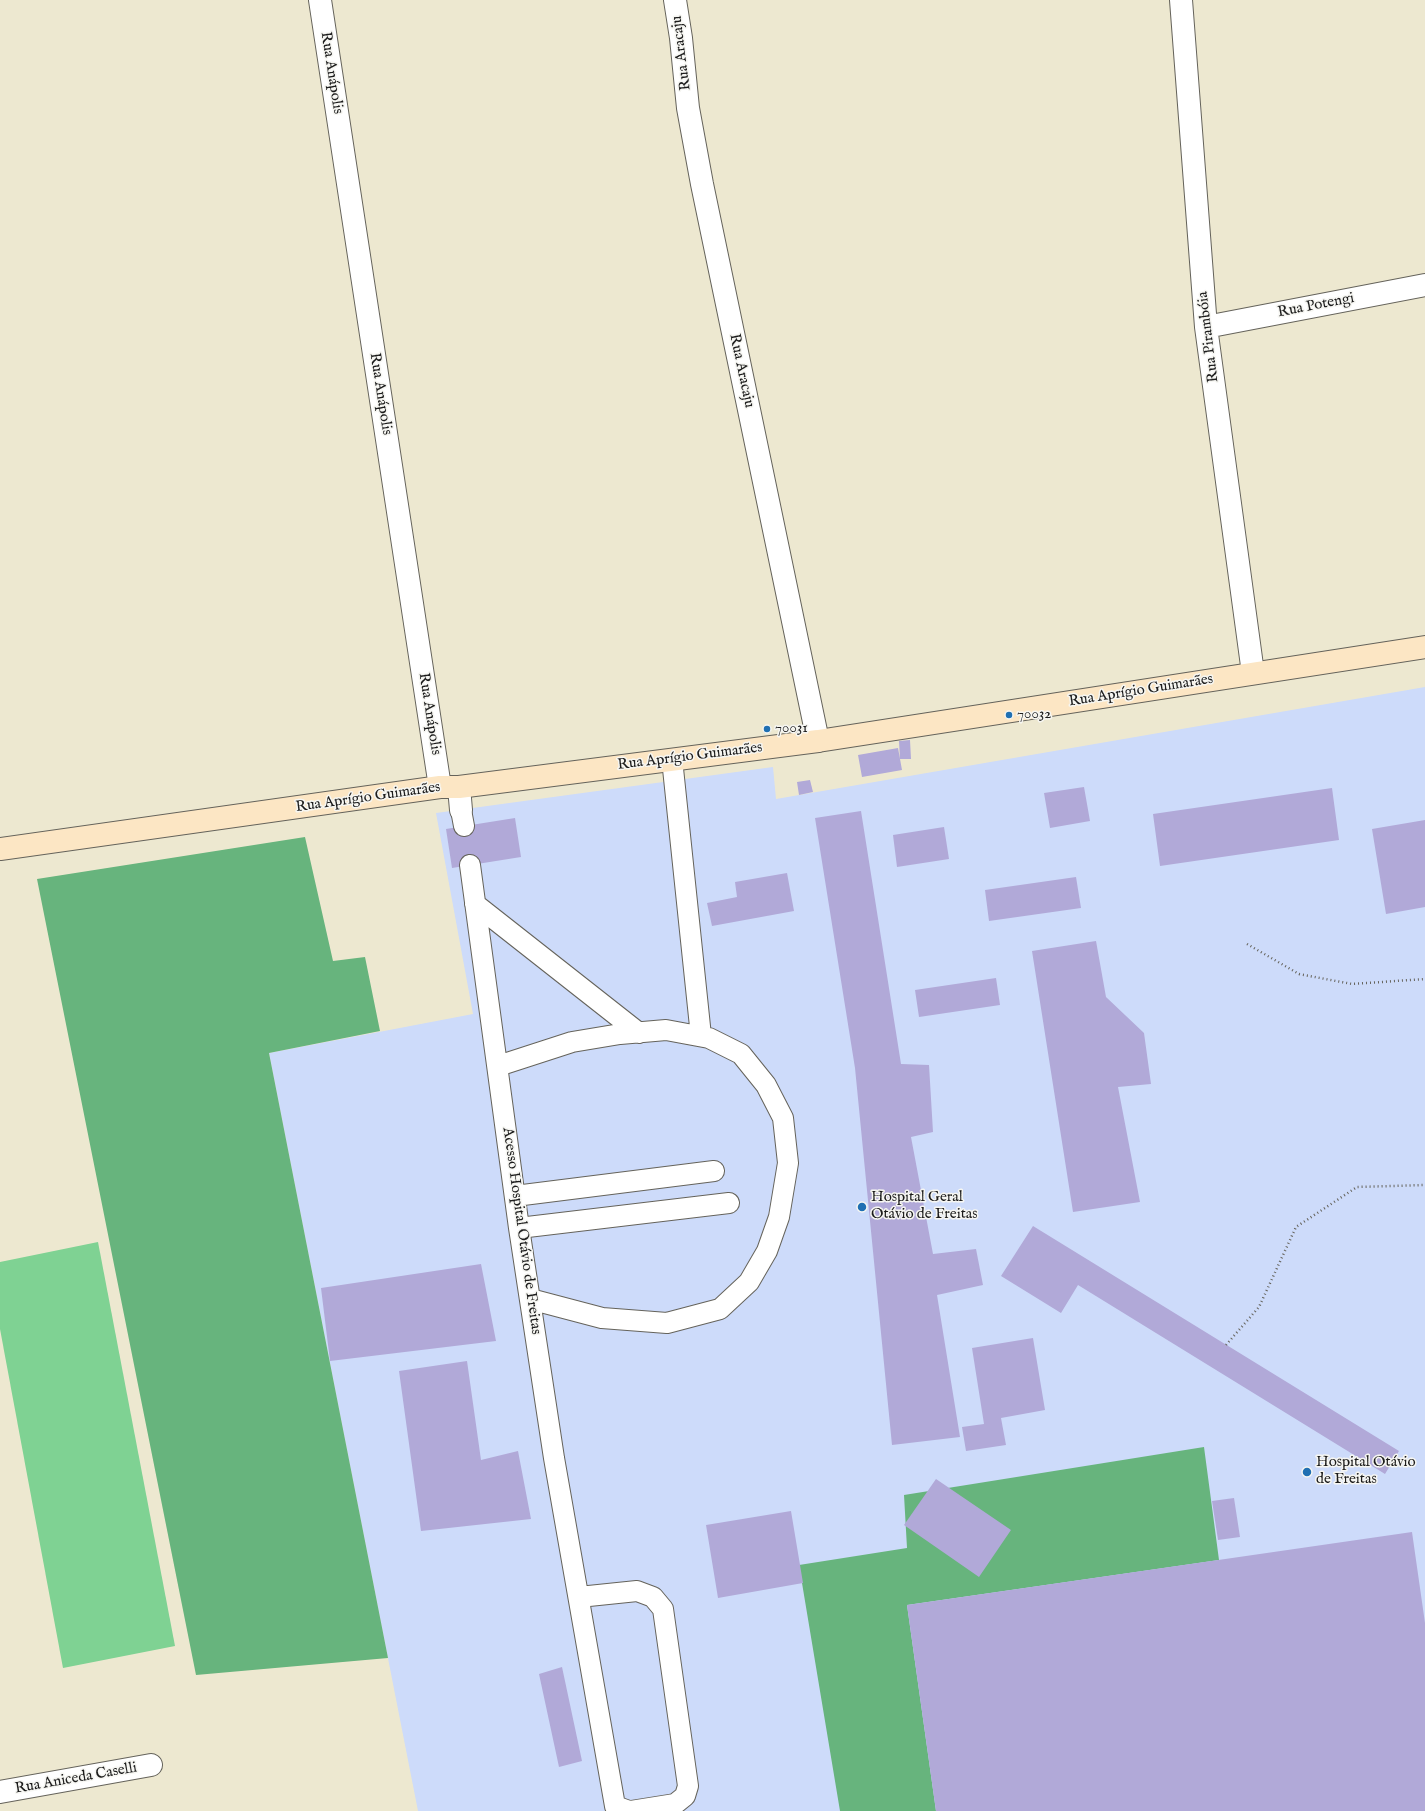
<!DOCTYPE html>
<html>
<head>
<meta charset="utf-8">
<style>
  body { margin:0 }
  canvas { display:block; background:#ede8d0 }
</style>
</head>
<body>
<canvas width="1425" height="1811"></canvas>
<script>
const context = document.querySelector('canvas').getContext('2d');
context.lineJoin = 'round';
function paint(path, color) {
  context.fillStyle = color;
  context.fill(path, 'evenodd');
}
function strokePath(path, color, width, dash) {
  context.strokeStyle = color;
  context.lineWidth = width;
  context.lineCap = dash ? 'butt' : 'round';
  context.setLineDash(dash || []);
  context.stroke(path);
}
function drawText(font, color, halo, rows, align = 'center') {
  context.font = font + ' "IM FELL English",serif';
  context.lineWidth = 3;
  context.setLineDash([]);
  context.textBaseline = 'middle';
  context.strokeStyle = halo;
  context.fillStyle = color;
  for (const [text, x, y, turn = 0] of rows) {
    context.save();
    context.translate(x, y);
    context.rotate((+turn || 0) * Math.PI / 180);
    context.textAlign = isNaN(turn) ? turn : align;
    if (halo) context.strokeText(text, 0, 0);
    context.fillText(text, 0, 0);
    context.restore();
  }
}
paint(new Path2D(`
  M1425 687V1811H418L269 1053 473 1014 436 813 773 767 776 799Z`), '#cddbfa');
paint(new Path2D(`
  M98 1242 175 1646 63 1668 0 1329V1262Z`), '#7fd293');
paint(new Path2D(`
  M305 837 333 961 365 957 380 1031 269 1053 388 1658 196 1675 37 879Z
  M1204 1447 1219 1560 907 1605 936 1811H840L799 1565 907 1548 904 1495Z`), '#67b47d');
paint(new Path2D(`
  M910 740 911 759H900L902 770 862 777 858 755 898 748 900 759 899 741Z
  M810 780 813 792 799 795 797 782Z
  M1084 787 1090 821 1050 828 1044 793Z
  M1332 788 1339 840 1160 866 1153 814Z
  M861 811 901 1064 929 1065 933 1132 911 1137 933 1254 976 1249 983 1285 937 1295 960 1437 892 1445 855 1068 815 818Z
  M515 818 521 857 452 868 446 829Z
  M1425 820V907L1386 914 1372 829Z
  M944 827 949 859 897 867 893 835Z
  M787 873 794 911 712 926 707 903 737 897 735 882Z
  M1076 877 1081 908 989 921 985 890Z
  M1096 941 1106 997 1144 1033 1151 1084 1118 1087 1140 1202 1073 1212 1032 951Z
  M996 978 1000 1005 919 1017 915 990Z
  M1033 1226 1399 1451 1385 1474 1078 1285 1061 1313 1001 1276Z
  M481 1264 496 1341 330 1361 321 1288Z
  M1033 1338 1045 1410 1001 1418 1006 1445 966 1451 962 1427 984 1424 972 1348Z
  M467 1361 481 1460 518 1451 531 1519 421 1531 399 1371Z
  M936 1479 1011 1530 979 1577 904 1525Z
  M1234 1498 1240 1537 1218 1540 1212 1501Z
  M791 1511 803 1583 718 1598 706 1525Z
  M1412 1532 1425 1623V1811H936L907 1605Z
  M562 1667 582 1761 559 1767 539 1674Z`), '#b1a9d8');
const lane = new Path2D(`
  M672 759 701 1036
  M461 810 464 826
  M470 865 519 1228 554 1458 615 1806 629 1811
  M475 904 639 1033
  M498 1066 572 1042 620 1034 666 1030 709 1038 741 1054 766 1085 783 1118 788 1163 779 1217 767 1251 749 1282 720 1309 667 1323 602 1318 530 1299
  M515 1196 714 1171
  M519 1228 729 1203
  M579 1597 637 1591 653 1597 663 1609 688 1786 685 1796 675 1804 631 1811`);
const street = new Path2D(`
  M320 0 440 787
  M675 0 681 38 688 108 702 184 818 741
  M1181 0 1206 327 1253 673
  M1206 327 1425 285
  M459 787 461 810
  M0 1792 151 1765`);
const secondary = new Path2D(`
  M0 849 440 787H459L818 741 1425 647`);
strokePath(lane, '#65635b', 22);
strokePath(street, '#65635b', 24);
strokePath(secondary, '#65635b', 24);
strokePath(new Path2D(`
  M1247 944 1299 974 1352 984 1425 979
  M1226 1345 1259 1307 1296 1227 1357 1187 1425 1185`), '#65635b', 2.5, [1, 3]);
strokePath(lane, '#fff', 20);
strokePath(street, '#fff', 22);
strokePath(secondary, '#fce6c4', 22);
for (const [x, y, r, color] of [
  [1009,715,4,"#1f6fb2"],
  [767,729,4,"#1f6fb2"],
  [862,1207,5,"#1f6fb2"],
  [1307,1472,5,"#1f6fb2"]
]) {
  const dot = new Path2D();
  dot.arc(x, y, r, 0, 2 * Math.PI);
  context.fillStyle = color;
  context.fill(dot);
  strokePath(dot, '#f6f6f2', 1.5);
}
drawText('15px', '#1c1c1c', '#f6f6f2', [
  ["Rua Aracaju",682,53,-97],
  ["Rua Anápolis",331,73,81],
  ["Rua Potengi",1316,306,-11],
  ["Rua Pirambóia",1209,337,-97],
  ["Rua Aracaju",741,371,78],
  ["Rua Anápolis",380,394,81],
  ["Rua Aprígio Guimarães",1141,691,-9],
  ["Rua Anápolis",429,714,81],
  ["Rua Aprígio Guimarães",690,757,-7],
  ["Rua Aprígio Guimarães",368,798,-8],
  ["Acesso Hospital Otávio de Freitas",521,1231,82],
  ["Rua Aniceda Caselli",76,1779,-10]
]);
drawText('15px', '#1c1c1c', '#f6f6f2', [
  ["70032",1017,715],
  ["70031",775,729],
  ["Hospital Geral",871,1198],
  ["Otávio de Freitas",871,1215],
  ["Hospital Otávio",1316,1463],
  ["de Freitas",1316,1480]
], 'left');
</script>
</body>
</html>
